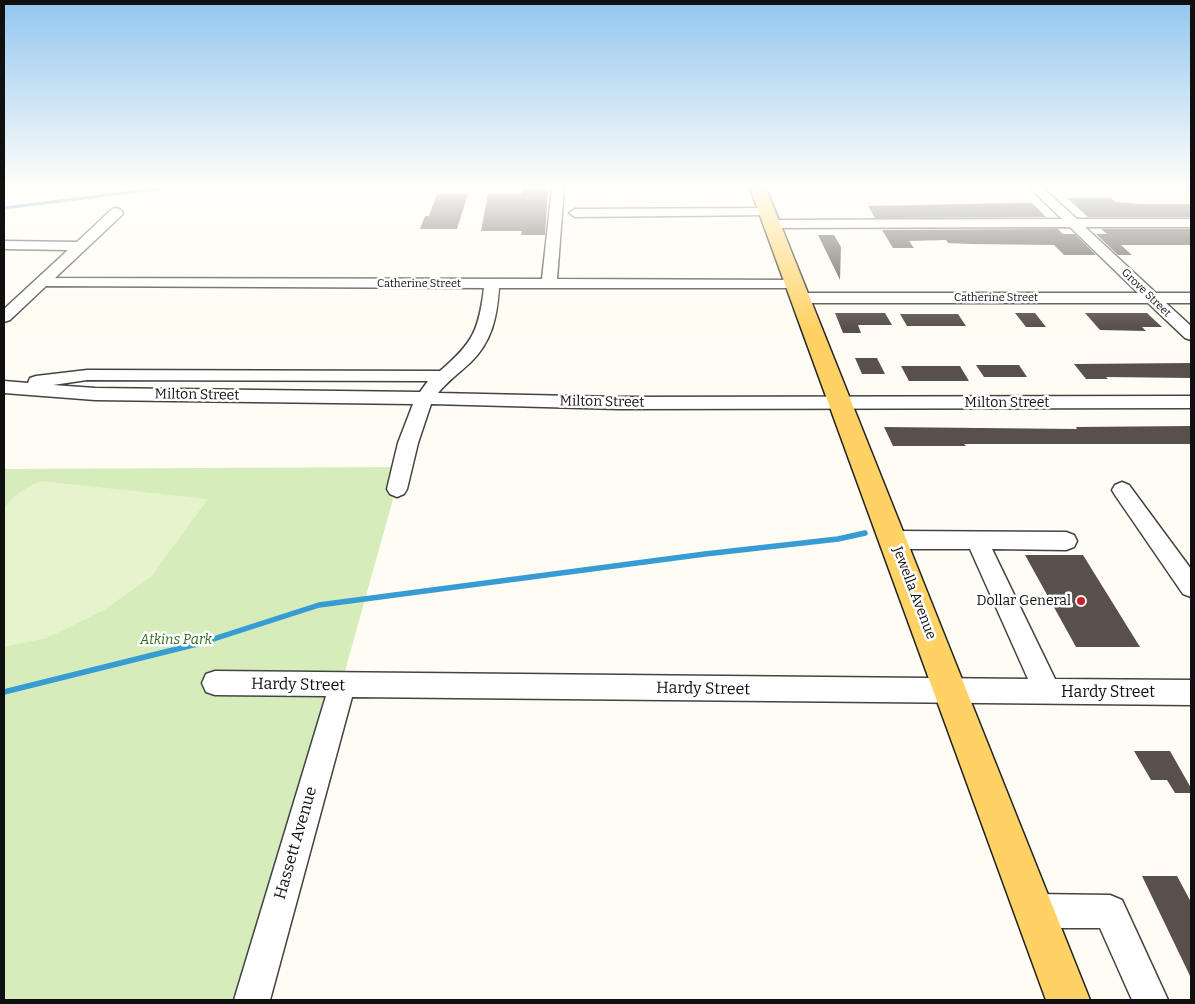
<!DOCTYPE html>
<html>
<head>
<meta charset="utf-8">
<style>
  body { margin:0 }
  #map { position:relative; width:1195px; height:1004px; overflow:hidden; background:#fffcf3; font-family:Bitter,serif }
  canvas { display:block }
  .frame { position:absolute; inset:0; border:5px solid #101010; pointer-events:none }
</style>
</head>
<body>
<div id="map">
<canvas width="1195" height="1004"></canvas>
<div class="frame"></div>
</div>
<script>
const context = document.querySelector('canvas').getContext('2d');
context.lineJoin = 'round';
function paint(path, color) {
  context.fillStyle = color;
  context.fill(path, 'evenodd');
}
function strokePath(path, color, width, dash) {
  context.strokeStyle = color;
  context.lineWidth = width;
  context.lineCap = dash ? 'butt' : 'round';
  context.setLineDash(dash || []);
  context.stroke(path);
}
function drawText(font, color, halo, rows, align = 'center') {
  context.font = font + ' Bitter,serif';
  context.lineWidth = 5;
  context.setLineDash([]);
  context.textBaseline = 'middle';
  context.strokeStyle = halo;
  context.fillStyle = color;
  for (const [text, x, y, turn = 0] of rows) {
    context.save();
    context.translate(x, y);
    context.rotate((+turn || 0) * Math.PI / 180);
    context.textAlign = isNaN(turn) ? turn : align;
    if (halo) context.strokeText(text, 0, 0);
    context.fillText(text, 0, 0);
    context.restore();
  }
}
paint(new Path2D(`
  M402 467 253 1000H4V469Z`), '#d6ecba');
paint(new Path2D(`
  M42 481 208 499 151 577 104 610 47 638 4 647V508C15 494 26 487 42 481Z`), '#e7f3cc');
strokePath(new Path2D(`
  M4 208 164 188`), '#389cd4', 3);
strokePath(new Path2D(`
  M4 692 201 643 319 605 705 554 838 539 865 533`), '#389cd4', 5.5);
paint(new Path2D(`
  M522 188H548L545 235H521L522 231H481L488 194H521Z
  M437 194H468L457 229H420L425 216H429Z
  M1067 198H1111L1115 202 1141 204H1191V217H1088Z
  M1014 203H1032L1046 217 875 218 868 206Z
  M1058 229 1063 234H1075L1096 255H1064L1054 245 971 244 948 243 946 240 909 241 914 248H893L882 230Z
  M1101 229H1191V245H1121L1132 255H1118L1096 234H1107Z
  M818 235H834L841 247 840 280Z
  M835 313H885L892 325H858L861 333H843Z
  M1015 313H1035L1046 327H1026Z
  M1085 313H1147L1162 327H1142L1146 331 1100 330Z
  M900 314H958L966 326H907Z
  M855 358H877L885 374H862Z
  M1191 363V378L1106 377 1108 379H1086L1074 364Z
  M976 365H1019L1027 377H984Z
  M901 366H960L969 381H909Z
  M1191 426V444H964L966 446H893L884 427 1077 429 1076 427Z
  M1025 555H1083L1140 647H1076Z
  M1134 751H1170L1191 788V793H1175L1167 780H1151Z
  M1142 876H1177L1191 902V978Z`), '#59504c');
const minor = new Path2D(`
  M552 188H564L557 279 795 280 802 284 795 288H499C497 317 492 342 470 363 459 373 448 381 438 393L619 397 1191 396V408L619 409 431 404 418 443 407 489 404 494 397 497 390 494 387 489 398 443 413 404 95 400 4 393V381L28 383 30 378 36 376 87 370 440 371C473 343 479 330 484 288L46 286 10 320 4 322V309L68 250 4 249V241L77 242 112 209 117 208 123 212 122 215 55 278 542 279ZM87 380 428 381 420 392 95 388 53 385Z
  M1030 188H1043L1077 219H1191V227H1085L1156 293H1191V303H1166L1191 326V340L1185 338 1148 303H801L793 298 801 293H1138L1070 227 772 228 765 224 772 220 1062 219Z
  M767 208 773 212 772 215 575 217 569 213 575 209Z
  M1122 482 1129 485 1191 569V597L1183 594 1115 495 1112 490 1115 485Z
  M894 531 1066 532 1074 535 1077 541 1074 547 1066 550 992 549 1055 679 1191 680V705L352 697 270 1000H234L326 696 215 695 206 692 202 683 206 674 215 671 1028 679 970 549H894L886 546 883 540 886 534Z
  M1034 894 1110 895 1122 900 1168 1000H1132L1100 928H1034L1022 923 1017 911 1022 899Z`);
const major = new Path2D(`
  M750 188H766L1090 1000H1046Z`);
strokePath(minor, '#434343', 3);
strokePath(major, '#212121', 3);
paint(minor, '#fff');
paint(major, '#fed264');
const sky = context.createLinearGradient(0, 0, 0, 328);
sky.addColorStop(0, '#93c6ef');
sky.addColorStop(0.57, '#fffefa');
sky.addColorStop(1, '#fffefa00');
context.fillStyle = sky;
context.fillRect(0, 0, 1195, 328);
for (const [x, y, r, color] of [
  [1081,601,5,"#c8202f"]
]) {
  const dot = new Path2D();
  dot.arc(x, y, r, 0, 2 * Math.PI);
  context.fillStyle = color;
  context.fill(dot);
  strokePath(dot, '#fff', 2);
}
drawText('11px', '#101010', '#fff', [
  ["Catherine Street",419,284],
  ["Grove Street",1146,293,44],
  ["Catherine Street",996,298]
]);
drawText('14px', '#101010', '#fff', [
  ["Milton Street",197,395,1],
  ["Milton Street",602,402,1],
  ["Milton Street",1007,403],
  ["Jewella Avenue",914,593,69]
]);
drawText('14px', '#101010', '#fff', [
  ["Dollar General",1071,601]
], 'right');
drawText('italic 14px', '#306c1c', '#fff', [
  ["Atkins Park",176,640]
]);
drawText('16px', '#101010', '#fff', [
  ["Hardy Street",298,685,1],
  ["Hardy Street",703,689,1],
  ["Hardy Street",1108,693],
  ["Hassett Avenue",296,843,-74]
]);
</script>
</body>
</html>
